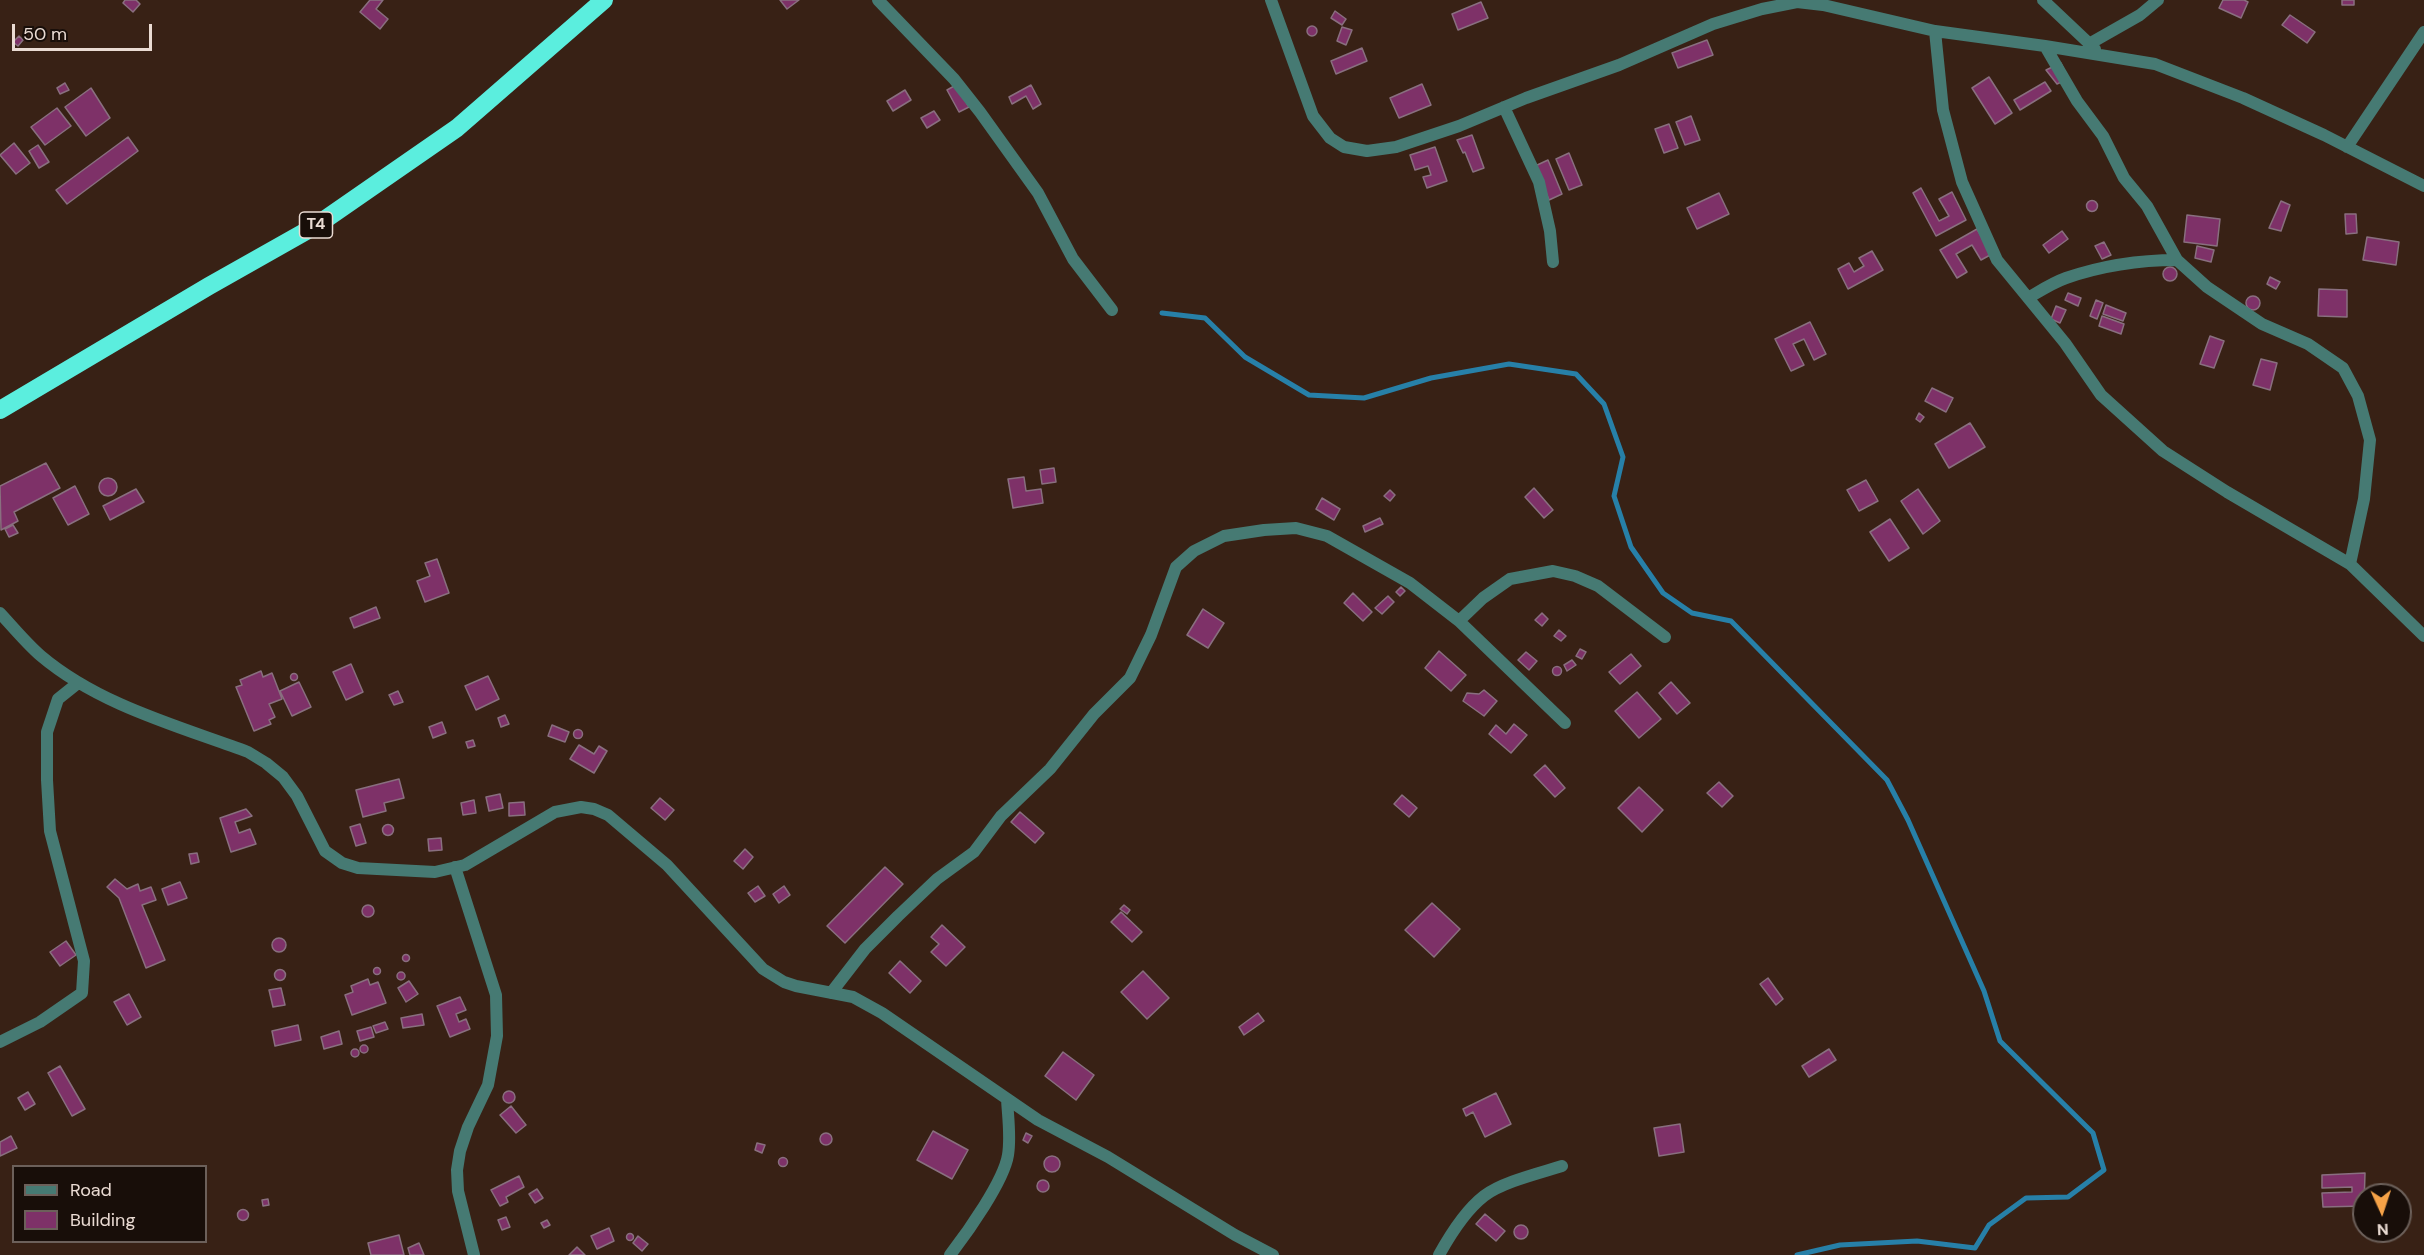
<!DOCTYPE html>
<html>
<head>
<meta charset="utf-8">
<style>
  body { margin:0 }
  #map { position:relative; width:2424px; height:1255px; overflow:hidden; background:#382115; font-family:"DM Sans",sans-serif }
  canvas { display:block }
  .legend { position:absolute; left:12px; top:1165px; width:195px; height:78px; box-sizing:border-box; background:#180e09; border:2px solid #6c605a; margin:0; padding:8px 10px; list-style:none; font-size:18px; color:#eadbd3 }
  .legend li { display:flex; align-items:center; gap:12px; height:30px }
  .legend b { width:30px; border:2px solid #6c605a }
  .north { position:absolute; left:2352px; top:1183px; width:60px; height:60px; box-sizing:border-box; background:#180e09; border:2px solid #6c605a; border-radius:50%; rotate:177deg; font-size:16px; font-weight:700; line-height:24px; text-align:center; color:#eadbd3 }
  .north::after { content:''; display:block; margin:auto; width:21px; height:27px; background:#f6a247; clip-path:polygon(50% 0,100% 100%,50% 72%,0 100%) }
  .scale { position:absolute; left:12px; top:24px; width:140px; height:27px; box-sizing:border-box; border:3px solid #eadbd3; border-top:0; padding-left:8px; font-size:18px; line-height:21px; white-space:nowrap; color:#eadbd3; -webkit-text-stroke:4px #180e09; paint-order:stroke }
</style>
</head>
<body>
<div id="map">
<canvas width="2424" height="1255"></canvas>
<ul class="legend">
<li><b style="height:8px;background:#467a73"></b>Road</li>
<li><b style="height:16px;background:#7e3168"></b>Building</li>
</ul>
<div class="north">N</div>
<div class="scale">50 m</div>
</div>
<script>
const context = document.querySelector('canvas').getContext('2d');
context.lineJoin = 'round';
function strokePath(path, color, width, dash) {
  context.strokeStyle = color;
  context.lineWidth = width;
  context.lineCap = dash ? 'butt' : 'round';
  context.setLineDash(dash || []);
  context.stroke(path);
}
function paint(path, color) {
  context.fillStyle = color;
  context.fill(path, 'evenodd');
}
function drawText(font, color, halo, rows, align = 'center') {
  context.font = font + ' "DM Sans",sans-serif';
  context.lineWidth = 5;
  context.setLineDash([]);
  context.textBaseline = 'middle';
  context.strokeStyle = halo;
  context.fillStyle = color;
  for (const [text, x, y, turn = 0] of rows) {
    context.save();
    context.translate(x, y);
    context.rotate((+turn || 0) * Math.PI / 180);
    context.textAlign = isNaN(turn) ? turn : align;
    if (halo) context.strokeText(text, 0, 0);
    context.fillText(text, 0, 0);
    context.restore();
  }
}
strokePath(new Path2D(`
  M1162 313 1205 318 1245 357 1309 395 1364 398 1431 378 1509 364 1576 374 1604 404 1623 457 1614 496 1631 547 1663 593 1692 613 1731 621 1887 780 1908 820 1984 991 2000 1041 2093 1133 2104 1170 2068 1197 2026 1198 1989 1225 1975 1248 1917 1241 1840 1245 1797 1255`), '#2780a8', 5);
const building = new Path2D(`
  M125 0H136L140 4 133 12 123 3Z
  M370 0H383L376 9 388 19 380 29 360 12Z
  M780 0H799L787 9Z
  M2223 0H2244L2248 2 2241 18 2219 8Z
  M2342 0H2354V5H2342Z
  M1481 2 1488 18 1458 30 1452 14Z
  M1335 11 1346 19 1342 25 1331 18Z
  M2290 15 2315 32 2307 43 2282 25Z
  M1307 31a5 5 0 1 1 10 0a5 5 0 1 1-10 0Z
  M1342 27 1352 30 1346 45 1337 41Z
  M19 36 23 40 18 46 13 42Z
  M1707 40 1713 55 1678 68 1672 53Z
  M1362 48 1367 61 1336 74 1331 61Z
  M2061 63 2068 79 2057 84 2046 70Z
  M1989 77 2012 113 1995 124 1972 88Z
  M2045 82 2051 91 2020 110 2014 100Z
  M65 83 69 90 60 94 57 88Z
  M1422 84 1431 105 1399 118 1390 98Z
  M956 85 969 107 959 112 947 90Z
  M1031 85 1041 104 1033 109 1026 96 1012 104 1009 97Z
  M91 88 110 118 86 136 65 107Z
  M905 90 911 100 893 111 887 101Z
  M57 108 71 126 45 145 31 127Z
  M934 111 940 120 927 128 921 118Z
  M1691 116 1700 140 1685 145 1676 122Z
  M1669 124 1678 148 1664 153 1655 129Z
  M1472 135 1484 168 1473 172 1465 152 1463 153 1457 140Z
  M128 137 138 151 67 204 56 190Z
  M14 143 30 163 16 174 0 155Z
  M38 145 49 162 39 168 29 151Z
  M1435 147 1447 181 1427 188 1423 177 1431 175 1428 166 1415 170 1410 155Z
  M1569 153 1582 185 1569 190 1556 159Z
  M1548 160 1562 194 1549 200 1535 166Z
  M1921 188 1939 221 1949 216 1939 199 1952 192 1966 220 1936 236 1913 193Z
  M1719 193 1729 214 1697 229 1687 208Z
  M2086.5 206a5.5 5.5 0 1 1 11 0a5.5 5.5 0 1 1-11 0Z
  M2281 201 2290 205 2281 231 2269 228Z
  M2345 214H2356L2357 233 2346 234Z
  M2187 215 2220 219 2217 246 2184 242Z
  M1977 229 1992 254 1981 260 1972 245 1956 254 1967 272 1957 278 1940 250Z
  M2062 231 2068 239 2049 253 2043 245Z
  M2367 237 2399 242 2396 265 2363 260Z
  M2104 242 2111 255 2102 259 2095 246Z
  M2197 246 2214 250 2211 262 2195 258Z
  M1872 251 1883 270 1848 289 1838 269 1849 263 1854 272 1864 266 1859 258Z
  M2163 274a7 7 0 1 1 14 0a7 7 0 1 1-14 0Z
  M2270 277 2280 282 2276 289 2267 284Z
  M2319 289 2347 290V317L2318 316Z
  M2068 293 2081 298 2078 306 2065 300Z
  M2246 303a7 7 0 1 1 14 0a7 7 0 1 1-14 0Z
  M2096 300 2103 303 2097 319 2090 316Z
  M2106 305 2126 313 2123 321 2103 314Z
  M2056 306 2066 310 2060 323 2051 319Z
  M2102 316 2124 324 2121 334 2099 326Z
  M1810 322 1826 354 1814 360 1804 339 1793 344 1804 365 1791 371 1775 339Z
  M2210 336 2224 341 2214 368 2200 364Z
  M2261 359 2277 363 2270 390 2253 385Z
  M1932 388 1953 398 1946 412 1925 401Z
  M1919 413 1924 417 1920 422 1916 419Z
  M1970 423 1985 447 1949 468 1935 444Z
  M46 463 60 488 14 512 18 521 1 530 0 486Z
  M1054 468 1056 482 1042 484 1040 470Z
  M1024 477 1026 491 1041 489 1043 503 1013 508 1008 479Z
  M99 487a9 9 0 1 1 18 0a9 9 0 1 1-18 0Z
  M1866 480 1878 501 1859 511 1847 490Z
  M75 486 89 514 68 525 53 498Z
  M1534 488 1553 510 1544 518 1525 497Z
  M136 489 144 502 110 520 103 506Z
  M1918 489 1940 521 1923 534 1901 501Z
  M1390 490 1395 495 1390 501 1384 496Z
  M1322 498 1340 509 1334 520 1316 509Z
  M1380 518 1383 524 1365 532 1363 526Z
  M1890 519 1909 548 1889 561 1870 532Z
  M13 525 18 533 9 537 5 529Z
  M437 559 449 593 425 602 417 581 430 576 425 563Z
  M1401 587 1405 591 1400 596 1396 592Z
  M1353 593 1372 612 1363 621 1344 603Z
  M1388 596 1394 602 1382 614 1375 608Z
  M376 607 380 618 354 628 350 618Z
  M1203 609 1224 623 1208 648 1187 635Z
  M1542 613 1548 619 1542 626 1535 620Z
  M1559 630 1566 636 1561 641 1554 636Z
  M1580 649 1586 652 1582 659 1576 656Z
  M1439 651 1466 675 1451 691 1425 668Z
  M1526 652 1537 661 1529 670 1518 660Z
  M1631 654 1641 666 1620 684 1609 672Z
  M1572 660 1576 665 1567 671 1564 665Z
  M351 664 363 692 346 700 333 672Z
  M1552.5 671a4.5 4.5 0 1 1 9 0a4.5 4.5 0 1 1-9 0Z
  M261 671 263 677 272 673 282 699 269 704 275 717 269 720 271 724 254 731 236 687 242 685 240 680Z
  M290.5 677a3.5 3.5 0 1 1 7 0a3.5 3.5 0 1 1-7 0Z
  M488 676 499 699 476 710 465 686Z
  M299 682 311 707 292 716 280 691Z
  M1671 682 1690 703 1677 714 1659 693Z
  M1484 690 1497 701 1484 716 1463 701 1467 693 1479 694Z
  M398 691 403 702 394 705 389 695Z
  M1637 692 1661 719 1639 738 1615 711Z
  M505 715 509 724 501 727 498 718Z
  M442 722 446 733 433 738 429 727Z
  M1514 724 1527 735 1511 753 1489 734 1496 725 1506 734Z
  M552 725 569 732 565 742 548 736Z
  M573.5 734a4.5 4.5 0 1 1 9 0a4.5 4.5 0 1 1-9 0Z
  M473 740 475 746 468 748 466 742Z
  M579 745 594 754 599 746 607 751 594 773 570 759Z
  M1545 765 1565 788 1555 797 1534 775Z
  M399 779 404 798 384 803 386 811 363 817 356 790Z
  M1719 782 1733 796 1722 807 1707 793Z
  M1639 787 1663 810 1642 832 1618 808Z
  M500 794 503 808 489 811 486 797Z
  M1402 795 1417 808 1409 817 1394 804Z
  M660 798 674 810 665 820 651 808Z
  M474 800 476 813 463 815 461 803Z
  M524 802 525 815 509 816V803Z
  M246 809 252 816 235 822 239 833 250 829 256 844 231 852 220 818Z
  M1020 812 1044 833 1035 843 1011 822Z
  M360 824 366 843 356 846 350 827Z
  M382.5 830a5.5 5.5 0 1 1 11 0a5.5 5.5 0 1 1-11 0Z
  M441 838 442 850 429 851 428 839Z
  M745 849 753 857 743 869 734 861Z
  M197 853 199 862 191 864 189 854Z
  M885 867 903 884 845 943 827 926Z
  M115 879 127 889 138 884 140 891 151 887 156 900 142 905 165 960 146 968 119 898 107 887Z
  M180 882 187 898 168 905 162 889Z
  M758 886 765 896 755 902 748 893Z
  M784 886 790 895 779 903 773 894Z
  M1432 903 1460 929 1434 957 1405 930Z
  M1124 905 1130 910 1127 914 1120 909Z
  M362 911a6 6 0 1 1 12 0a6 6 0 1 1-12 0Z
  M1121 912 1142 932 1132 942 1111 922Z
  M942 925 965 947 946 966 931 952 939 944 931 937Z
  M272 945a7 7 0 1 1 14 0a7 7 0 1 1-14 0Z
  M66 941 76 955 60 966 50 952Z
  M402.5 958a3.5 3.5 0 1 1 7 0a3.5 3.5 0 1 1-7 0Z
  M900 961 921 981 910 993 889 973Z
  M373.5 971a3.5 3.5 0 1 1 7 0a3.5 3.5 0 1 1-7 0Z
  M274.5 975a5.5 5.5 0 1 1 11 0a5.5 5.5 0 1 1-11 0Z
  M1143 971 1169 998 1147 1019 1121 992Z
  M397 976a4 4 0 1 1 8 0a4 4 0 1 1-8 0Z
  M1768 978 1783 999 1776 1005 1760 984Z
  M368 979 370 985 378 982 386 1003 352 1015 345 995 353 992 351 986Z
  M409 981 418 994 406 1002 398 988Z
  M281 988 285 1005 273 1007 269 990Z
  M129 994 141 1017 127 1025 114 1002Z
  M460 997 466 1010 456 1014 459 1022 466 1019 470 1029 450 1037 437 1006Z
  M1258 1013 1264 1021 1244 1035 1239 1027Z
  M422 1014 424 1025 403 1028 401 1018Z
  M385 1022 388 1029 376 1033 373 1026Z
  M298 1025 301 1040 275 1046 272 1031Z
  M371 1027 374 1037 360 1041 357 1031Z
  M339 1031 342 1044 324 1049 321 1037Z
  M360 1049a4 4 0 1 1 8 0a4 4 0 1 1-8 0Z
  M1829 1049 1836 1060 1809 1077 1802 1066Z
  M351 1053a4 4 0 1 1 8 0a4 4 0 1 1-8 0Z
  M1063 1052 1094 1075 1076 1100 1045 1076Z
  M60 1066 85 1109 72 1116 48 1073Z
  M503 1097a6 6 0 1 1 12 0a6 6 0 1 1-12 0Z
  M28 1092 35 1104 25 1110 18 1098Z
  M1496 1093 1511 1124 1485 1137 1473 1112 1466 1116 1463 1109Z
  M511 1106 526 1125 516 1133 500 1115Z
  M1680 1124 1684 1152 1659 1156 1654 1128Z
  M933 1131 968 1150 952 1179 917 1160Z
  M820 1139a6 6 0 1 1 12 0a6 6 0 1 1-12 0Z
  M1026 1133 1032 1136 1028 1143 1023 1140Z
  M11 1136 17 1148 0 1156V1142Z
  M757 1143 765 1145 762 1153 755 1150Z
  M1044 1164a8 8 0 1 1 16 0a8 8 0 1 1-16 0Z
  M778.5 1162a4.5 4.5 0 1 1 9 0a4.5 4.5 0 1 1-9 0Z
  M2365 1173 2364 1206 2323 1207 2322 1193 2352 1192V1187L2322 1188V1175Z
  M519 1176 524 1187 506 1197 508 1202 500 1206 491 1190Z
  M1037 1186a6 6 0 1 1 12 0a6 6 0 1 1-12 0Z
  M537 1189 543 1198 535 1203 529 1194Z
  M268 1199 269 1205 263 1206 262 1200Z
  M237.5 1215a5.5 5.5 0 1 1 11 0a5.5 5.5 0 1 1-11 0Z
  M1485 1214 1505 1231 1496 1241 1476 1224Z
  M506 1217 510 1227 502 1230 498 1220Z
  M547 1220 550 1225 544 1228 541 1223Z
  M1514 1232a7 7 0 1 1 14 0a7 7 0 1 1-14 0Z
  M609 1228 614 1241 597 1249 591 1236Z
  M626.5 1237a3.5 3.5 0 1 1 7 0a3.5 3.5 0 1 1-7 0Z
  M399 1235 404 1255H371L368 1243Z
  M638 1236 648 1244 642 1251 633 1243Z
  M419 1243 424 1255H410L408 1248Z
  M577 1247 585 1255H569Z`);
paint(building, '#7e3168');
strokePath(building, '#896f7f', 1.5);
strokePath(new Path2D(`
  M878 0 954 79 980 112 1038 193 1073 259 1112 310
  M1271 0 1313 116 1330 138 1344 147 1367 151 1396 147 1459 126 1526 98 1619 65 1713 24 1762 9 1797 2 1823 5 1935 31 2045 46 2155 64 2243 98 2324 135 2424 186
  M2043 0 2095 49
  M1935 31 1943 110 1962 182 1997 260 2065 343 2101 395 2163 451 2227 492 2350 564 2424 636
  M2089 44 2140 15 2158 0
  M2045 46 2077 101 2103 136 2124 178 2147 206 2177 260 2207 287 2262 324 2308 344 2343 368 2358 396 2370 440 2364 499 2350 564
  M1504 107 1539 182 1550 231 1553 262
  M2347 147 2424 32
  M2028 298C2040 291 2052 283 2066 278 2101 266 2140 260 2177 260
  M0 613C13 627 26 643 41 656 99 705 178 726 248 752L266 763 283 777 297 796 325 851 342 863 358 868 435 872 465 865 555 812 581 807 594 809 608 815 667 865 763 969 784 982 796 986 853 997 882 1013 1038 1120 1108 1157 1235 1235 1273 1255
  M1459 621 1483 598 1510 579 1553 571 1575 576 1598 586 1665 637
  M455 867 496 995 497 1036 488 1085 468 1127 460 1151 457 1170 458 1191 474 1255
  M831 993 865 949 898 916 937 879 974 852 1001 816 1050 769 1094 714 1130 678 1151 635 1176 567 1194 551 1224 536 1264 530 1296 528 1327 536 1410 583 1459 621 1565 723
  M0 1042 40 1022 82 993 84 961 50 831 47 780V732L58 699 78 683
  M950 1255C967 1233 1004 1181 1008 1155 1011 1137 1008 1118 1007 1099
  M1439 1255C1450 1235 1466 1210 1484 1196 1502 1182 1540 1173 1562 1166`), '#467a73', 12);
strokePath(new Path2D(`
  M0 410 209 286 317 225 457 128 604 0`), '#5beede', 18);
for (const [x, y, w] of [
  [316,225,33]
]) {
  const box = new Path2D();
  box.roundRect(x - w / 2, y - 13, w, 26, 4.5);
  context.fillStyle = '#180e09';
  context.fill(box);
  strokePath(box, '#eadbd3', 1.5);
}
drawText('bold 16px', '#eadbd3', null, [
  ["T4",316,225]
]);
</script>
</body>
</html>
